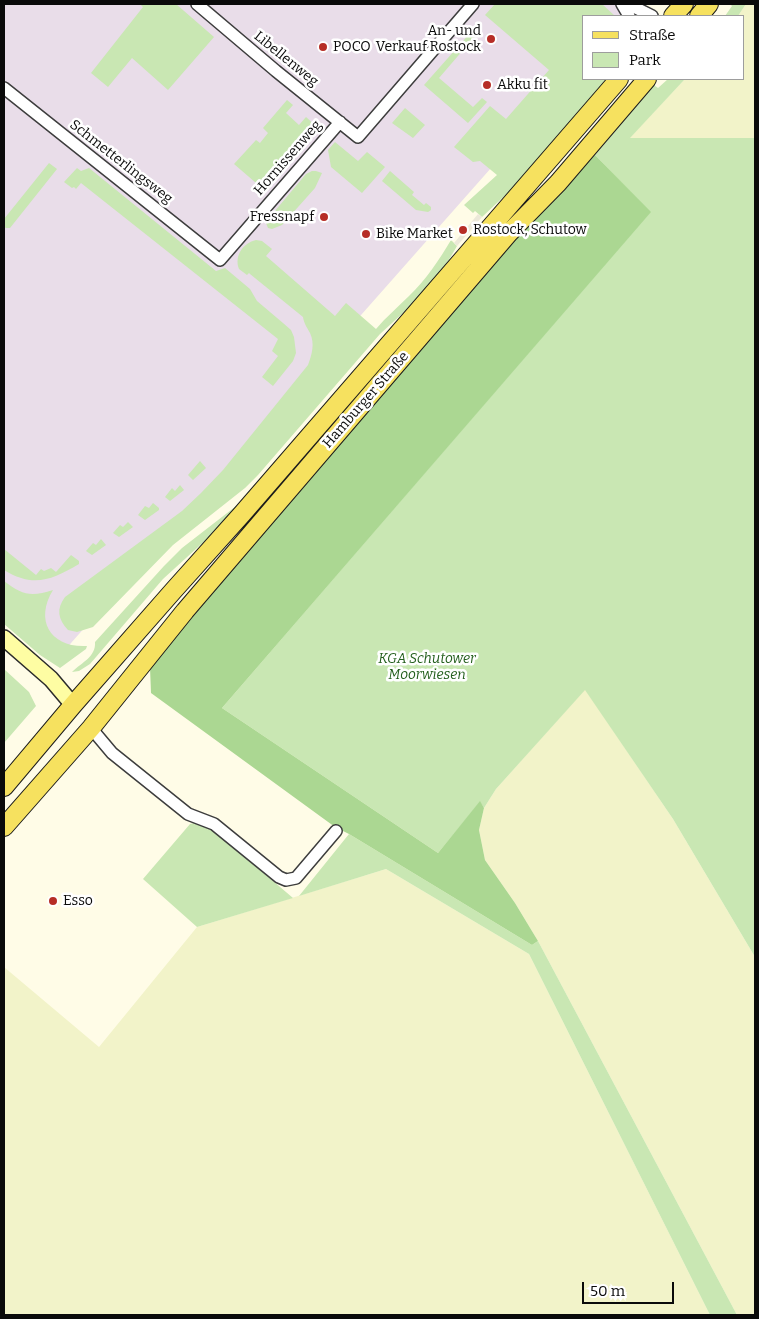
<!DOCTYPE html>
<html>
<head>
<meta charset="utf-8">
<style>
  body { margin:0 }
  #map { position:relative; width:759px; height:1319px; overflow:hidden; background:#fffce7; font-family:Bitter,serif }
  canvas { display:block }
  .frame { position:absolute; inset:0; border:5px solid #0a0a0a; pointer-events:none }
  .legend { position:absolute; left:582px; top:15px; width:162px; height:65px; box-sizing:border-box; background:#fff; border:1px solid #9d9d9d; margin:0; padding:6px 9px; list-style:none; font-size:15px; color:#0a0a0a }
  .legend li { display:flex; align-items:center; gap:10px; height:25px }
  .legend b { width:25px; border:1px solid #9d9d9d }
  .scale { position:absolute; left:582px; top:1282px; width:92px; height:22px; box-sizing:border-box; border:2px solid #0a0a0a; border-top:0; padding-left:6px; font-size:15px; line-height:18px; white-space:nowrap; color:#0a0a0a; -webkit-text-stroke:4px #fff; paint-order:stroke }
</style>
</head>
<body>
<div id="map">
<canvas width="759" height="1319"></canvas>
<div class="frame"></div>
<ul class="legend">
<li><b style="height:6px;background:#f6e15f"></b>Straße</li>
<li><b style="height:14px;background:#c9e7b3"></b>Park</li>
</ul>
<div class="scale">50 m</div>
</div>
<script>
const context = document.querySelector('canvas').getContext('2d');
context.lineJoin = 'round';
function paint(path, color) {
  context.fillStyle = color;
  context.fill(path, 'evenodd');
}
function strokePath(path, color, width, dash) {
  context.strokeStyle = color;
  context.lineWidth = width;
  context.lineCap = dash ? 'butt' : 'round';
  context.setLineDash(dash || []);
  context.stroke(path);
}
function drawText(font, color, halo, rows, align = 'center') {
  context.font = font + ' Bitter,serif';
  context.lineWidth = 5;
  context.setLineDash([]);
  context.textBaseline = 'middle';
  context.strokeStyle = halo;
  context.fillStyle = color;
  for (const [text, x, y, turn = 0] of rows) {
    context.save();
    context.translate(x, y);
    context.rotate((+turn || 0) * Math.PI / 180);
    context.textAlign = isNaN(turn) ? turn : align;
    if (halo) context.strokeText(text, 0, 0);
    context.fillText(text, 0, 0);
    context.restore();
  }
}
paint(new Path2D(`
  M4 4H636L625 16H583V64L56 660 4 616Z`), '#e9dde9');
paint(new Path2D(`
  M746 4H755V138H629L685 79H743V16H738Z
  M585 689 673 819 755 957V1315H737L538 941 515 903 485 860 479 830 484 808 496 789Z
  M386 869 529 954 710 1315H4V967L99 1047 197 927Z`), '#f2f3c9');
paint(new Path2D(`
  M140 4H176L214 37 168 90 132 58 108 87 91 73 143 7Z
  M495 4H602L615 16H583V79H607L513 188 482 217 475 211 473 213 464 205 497 175 480 161 473 162 454 147 490 106 506 119 549 70 485 15Z
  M730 4H746L738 16H725L732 6Z
  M471 32 476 35 439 78 473 107 482 98 487 102 468 123 424 85Z
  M668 79H685L630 138H755V957L673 819 585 690 496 789 484 808 480 802 438 853 222 708 650 212 595 155 654 85 658 88Z
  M287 100 293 105 286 113 299 125 306 117 317 127 263 189 234 164 256 140 260 143 268 133 263 128Z
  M405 108 425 125 413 138 392 123Z
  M335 142 358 161 367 152 385 167 362 193 331 167 328 150Z
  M49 163 57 169 10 228H6L4 227V219Z
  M77 168 81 171 89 168 216 271 225 268 250 289 257 301 283 323 291 330 294 337 296 353 293 361 273 386 262 377 278 356 272 351 278 339 81 183 76 189 74 187 72 188 64 182Z
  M312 171H316L322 173 315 188 282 225 272 229 268 228 266 223 269 218 306 174Z
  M390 171 414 192 412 195 424 205 426 203 431 207V210L428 212 416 210 382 181Z
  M256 240 262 241 272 249 266 256 335 316 346 303 376 329C386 317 398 307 409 296 426 280 439 260 451 240L457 246 443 270 414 303 380 334 258 475 245 488 173 545 93 627 77 632 68 630C58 619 56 609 65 597L182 511 201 493 223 470 308 365C312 354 315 344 310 333 307 327 304 324 303 317L250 274 249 273 247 275 239 269C234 256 243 243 256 240Z
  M200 461 206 468 193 480 188 475Z
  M180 485 184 490 170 501 165 497 172 488 175 491Z
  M153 503 159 508V510L145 520 138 515 145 506 149 508Z
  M240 503 220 527 163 579 90 664 79 671 72 672C82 662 96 657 95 642L164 566 182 548Z
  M128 522 133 527 119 537 113 533 120 525 123 527Z
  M101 539 106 545 92 555 86 551 93 543 96 545Z
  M4 549 36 575 41 569 44 571 51 568 56 572 71 555 79 561V564C52 580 33 588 4 570Z
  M4 581C22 595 31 597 53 590 34 621 51 648 87 646L86 649 60 668 40 655 4 624Z
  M4 669 29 692 36 706 4 743Z
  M198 822 212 829 293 898 197 927 143 879 190 824Z
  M349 834 532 945 538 941 737 1315H710L529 954 386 869 299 896Z`), '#c9e7b3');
paint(new Path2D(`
  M595 155 651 212 222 708 438 853 480 801 484 808 479 830 485 860 515 903 538 941 532 945 349 834 335 827 151 693 150 667 191 616 534 217Z`), '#abd792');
paint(new Path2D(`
  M478 214 482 217 457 246 454 243Z`), '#ece9d9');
const street = new Path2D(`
  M197 4 276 71 358 137 473 4
  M622 4 629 16
  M628 4 652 16
  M4 88 220 260 340 122
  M91 728 112 753 188 814 214 824 279 877 286 880 296 878 336 831`);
const secondary = new Path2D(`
  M4 638 51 679 73 705`);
const primary = new Path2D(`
  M673 16 684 4
  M699 16 709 4
  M4 787 73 705 173 591 242 514 619 79
  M4 827 91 728 185 611 509 233 558 183 647 79`);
strokePath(street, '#3d3d3d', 14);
strokePath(secondary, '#2c2c2c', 18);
strokePath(primary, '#1b1b1b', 20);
strokePath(street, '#fff', 11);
strokePath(secondary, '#fefda3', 15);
strokePath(primary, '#f6e15f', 18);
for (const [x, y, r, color] of [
  [491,39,5,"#b62d26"],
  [323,47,5,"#b62d26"],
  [487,85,5,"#b62d26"],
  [324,217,5,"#b62d26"],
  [463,230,5,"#b62d26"],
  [366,234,5,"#b62d26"],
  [53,901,5,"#b62d26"]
]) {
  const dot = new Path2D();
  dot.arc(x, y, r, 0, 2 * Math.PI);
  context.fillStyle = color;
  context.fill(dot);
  strokePath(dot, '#fff', 2);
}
drawText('14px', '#0a0a0a', '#fff', [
  ["An- und",481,31,"right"],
  ["Verkauf Rostock",481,47,"right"],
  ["POCO",333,47],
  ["Akku fit",497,85],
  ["Fressnapf",314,217,"right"],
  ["Rostock, Schutow",473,230],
  ["Bike Market",376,234],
  ["Esso",63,901]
], 'left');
drawText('14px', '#0a0a0a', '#fff', [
  ["Libellenweg",286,59,39],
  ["Hornissenweg",288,158,-49],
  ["Schmetterlingsweg",121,162,38],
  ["Hamburger Straße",366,400,-49]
]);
drawText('italic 14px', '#245f1d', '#fff', [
  ["KGA Schutower",427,659],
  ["Moorwiesen",427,675]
]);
</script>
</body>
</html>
